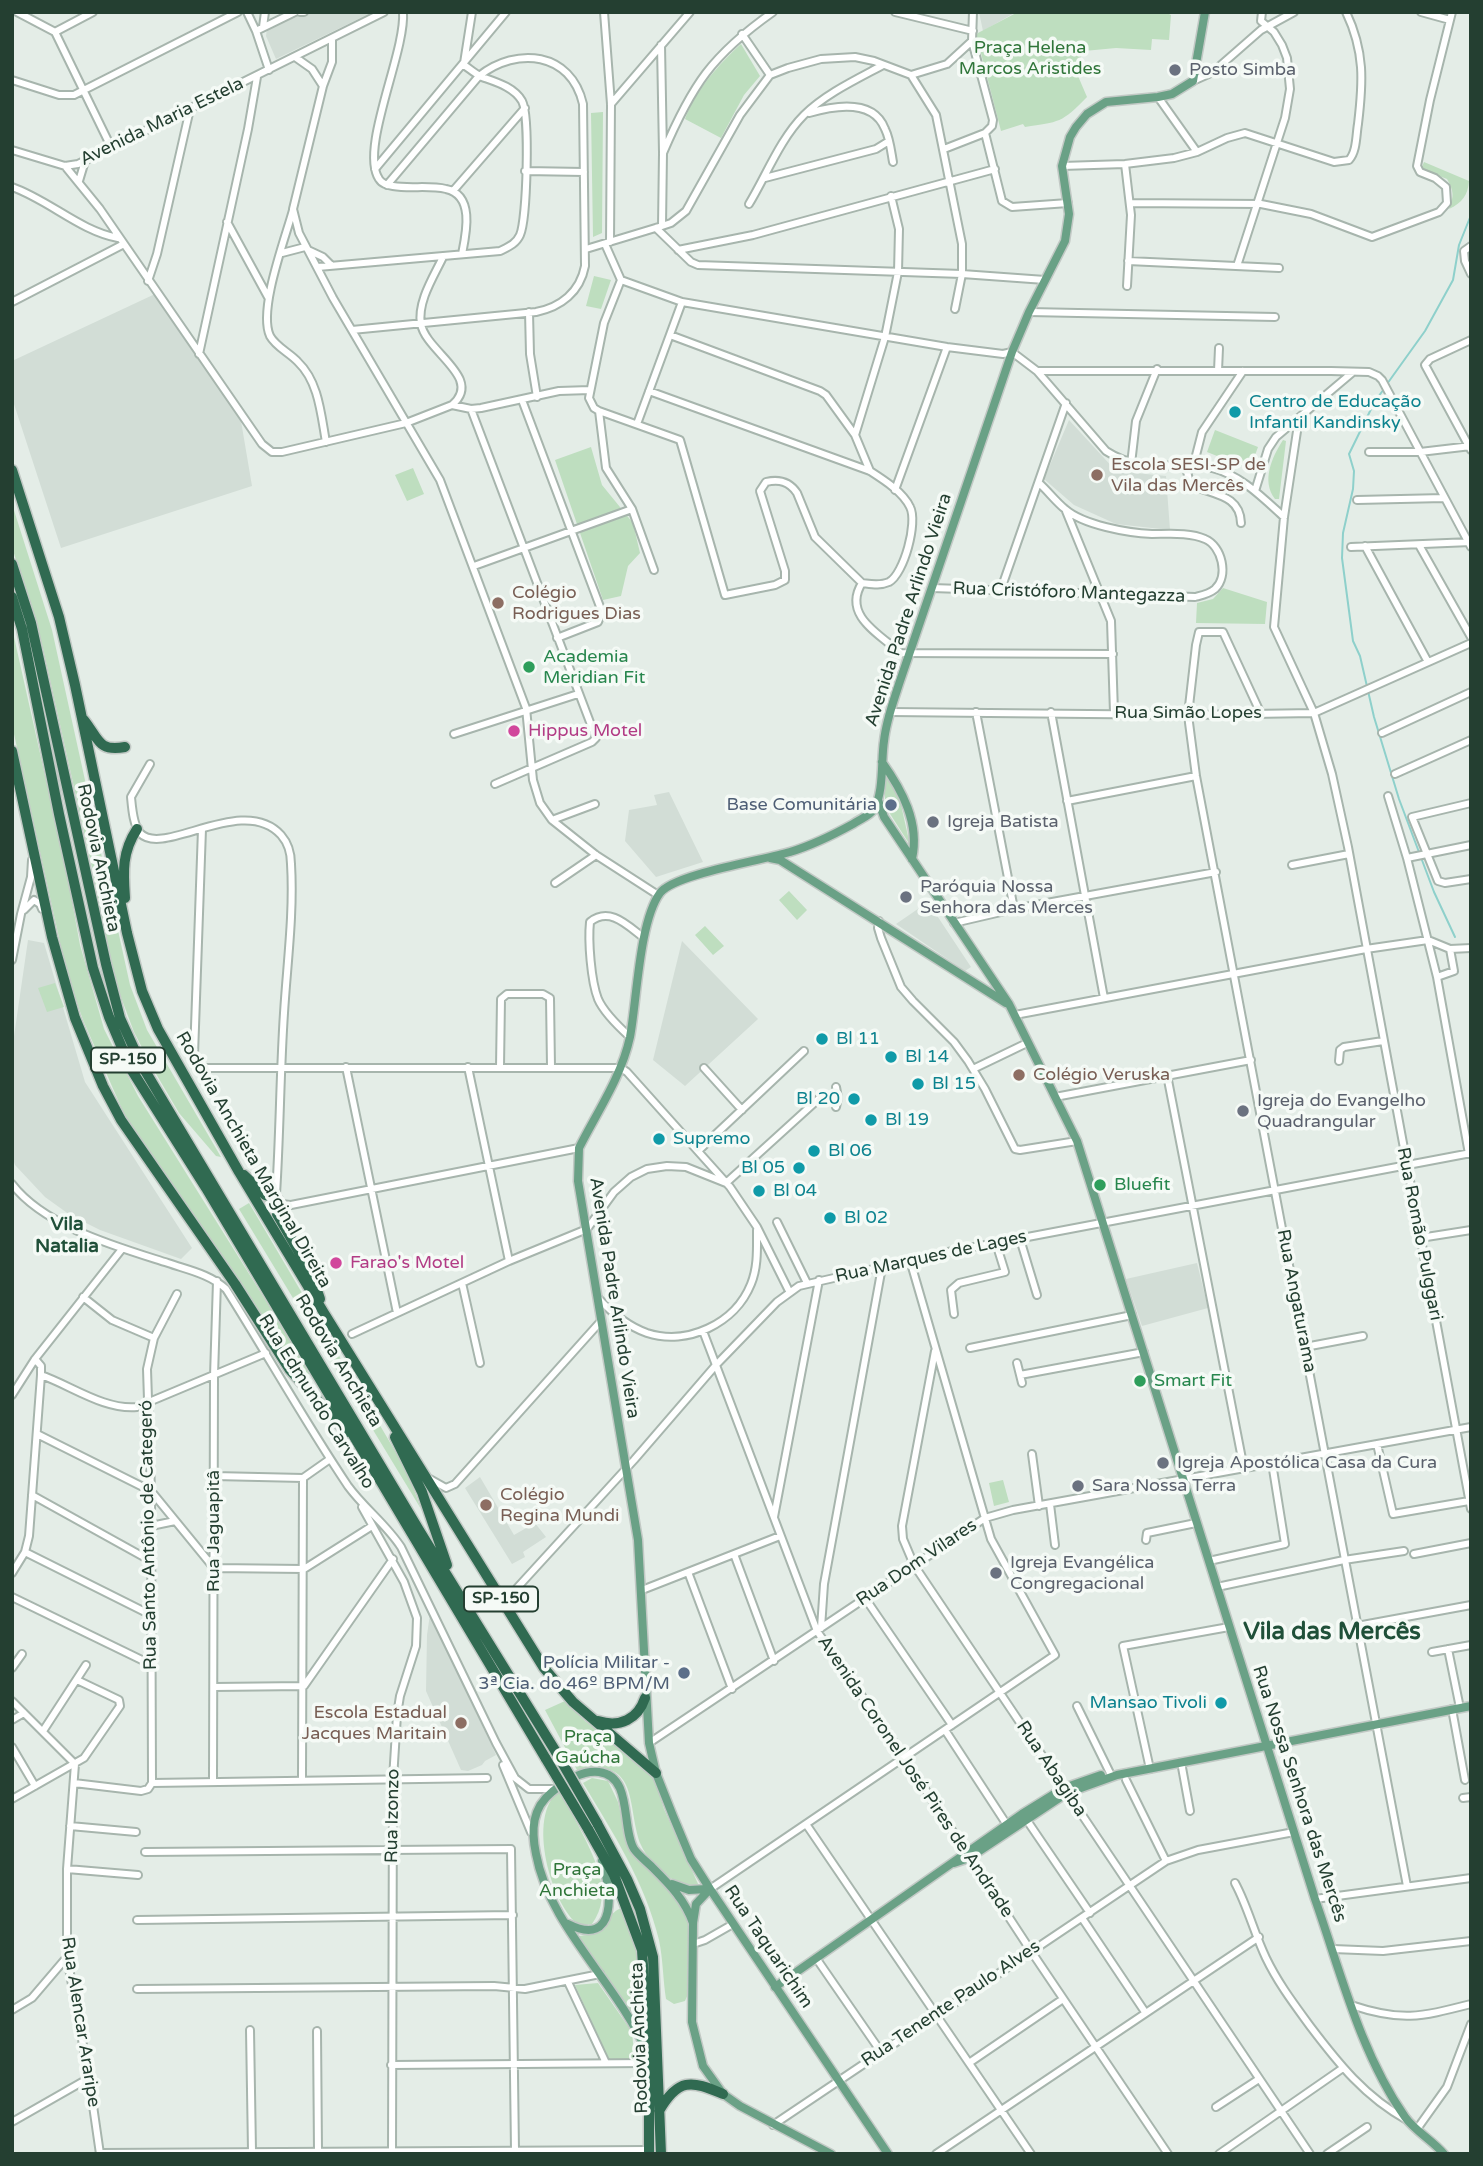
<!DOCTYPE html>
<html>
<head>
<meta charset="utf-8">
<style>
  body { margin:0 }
  #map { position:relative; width:1483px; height:2166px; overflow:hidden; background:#e4ede7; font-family:"Varela Round",sans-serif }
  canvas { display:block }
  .frame { position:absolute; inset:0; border:14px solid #243f31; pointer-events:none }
</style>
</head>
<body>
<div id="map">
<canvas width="1483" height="2166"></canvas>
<div class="frame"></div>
</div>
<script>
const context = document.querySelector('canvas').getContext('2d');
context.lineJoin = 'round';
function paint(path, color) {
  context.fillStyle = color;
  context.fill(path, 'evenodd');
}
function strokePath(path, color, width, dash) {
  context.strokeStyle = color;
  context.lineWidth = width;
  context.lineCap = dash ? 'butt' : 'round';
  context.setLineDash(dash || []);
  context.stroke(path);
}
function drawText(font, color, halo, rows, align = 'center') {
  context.font = font + ' "Varela Round",sans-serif';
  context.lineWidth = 7;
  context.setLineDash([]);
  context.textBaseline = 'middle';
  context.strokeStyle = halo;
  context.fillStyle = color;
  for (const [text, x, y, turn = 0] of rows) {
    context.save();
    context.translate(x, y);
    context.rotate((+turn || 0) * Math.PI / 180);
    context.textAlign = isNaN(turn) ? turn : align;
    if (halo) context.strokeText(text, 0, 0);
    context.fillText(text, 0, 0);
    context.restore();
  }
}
paint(new Path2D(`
  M310 12H373L276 59 266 36 267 28Z
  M979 12H1016L983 31Z
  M155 294 241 421 252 486 61 548 12 398V361Z
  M1069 420 1116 471 1166 476 1170 530 1116 524 1074 505 1044 479Z
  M669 792 703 862 656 877 625 841 629 810 657 805 654 795Z
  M928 902 971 967 965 971 896 924Z
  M28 940 44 943 85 1082 192 1248 181 1259 100 1230 70 1215 45 1197 15 1165 12 1156V1050Z
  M682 941 758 1019 685 1086 653 1060Z
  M1197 1263 1208 1308 1142 1326 1126 1279Z
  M480 1477 514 1535 535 1523 546 1537 523 1552 525 1557 512 1564 465 1488Z
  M430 1614 496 1755 485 1761 482 1765 468 1771 461 1770 426 1691 427 1635Z`), '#d2ddd6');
paint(new Path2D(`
  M1018 12H1165L1171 15 1169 40 1152 39 1151 50 1116 48 1084 51 1075 69 1087 97C1062 123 1059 122 1025 127L1023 124 1001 131 976 34Z
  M741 44 760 76 744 95 721 138 685 119C695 91 719 64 741 44Z
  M603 112 602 233 593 237 591 113Z
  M1424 162 1469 181C1468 195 1462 203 1449 209 1454 196 1454 191 1447 179L1421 169Z
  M594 276 611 280 601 309 586 306Z
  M1215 430 1258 447 1250 469 1207 452Z
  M1283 440 1286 441 1279 499H1275C1261 481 1272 457 1283 440Z
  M591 447 602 485 633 523 640 553 628 566 621 596 603 600 555 460Z
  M413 468 424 494 407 501 395 475Z
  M12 504 52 630 130 985 147 1030 221 1157 216 1156 179 1113 152 1067 134 1032 119 992 113 971 94 877 43 648 12 547Z
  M1223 588 1267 602 1265 624 1196 623 1197 603 1213 599Z
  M12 628 67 874 80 945 104 1029 138 1096 311 1373 307 1375 297 1372 257 1308 125 1116 83 1020 67 974 12 725Z
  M888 778 899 796 910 845 885 806V780Z
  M789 891 807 910 797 920 779 900Z
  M705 926 724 946 713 955 695 935Z
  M55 983 64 1007 47 1012 38 988Z
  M249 1203 408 1473 421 1509 239 1209Z
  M1003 1480 1009 1502 994 1506 989 1483Z
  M565 1701 585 1721 653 1773 664 1809 699 1886C687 1888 679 1884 669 1877 659 1870 646 1857 641 1845 626 1807 641 1756 577 1770L545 1710Z
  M592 1778 608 1781 618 1802 629 1849 663 1883 687 1916 690 1931 688 1994 685 2001 674 2004 666 1999C663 1980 663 1959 659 1940 645 1882 613 1833 583 1783Z
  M559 1791C567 1800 572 1814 578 1825 593 1855 615 1893 592 1924L580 1926C551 1906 526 1816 559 1791Z
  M619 1909H623L637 1950 639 2024 578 1936C617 1933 599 1920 619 1909Z
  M598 1983 632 2032 633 2043 641 2059 609 2060 575 1985Z`), '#bedebf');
strokePath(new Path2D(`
  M1387 384 1425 331 1453 280 1459 245 1471 215
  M1384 389 1375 401 1349 454 1354 471 1353 489 1343 533 1342 558 1353 641 1360 656 1374 717 1399 799 1434 892 1455 937`), '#8ed0cb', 2);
const minor = new Path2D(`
  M17 12 55 32 112 149
  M247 12 256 31 269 70
  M300 12H304
  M403 12C406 52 359 149 379 179 382 184 387 185 393 186 410 189 429 185 446 189 475 195 466 234 462 254
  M604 12 611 104 610 242
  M895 12 973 31
  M973 12 972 41 993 120 992 126 985 133 1002 201 1012 207 1068 203
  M1421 12 1450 20
  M263 27 265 12
  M256 31 295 12
  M55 32 93 12
  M742 34 770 75
  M332 39V62L323 86 293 209 299 233 333 298 440 480 526 708 533 780 540 803 552 820 596 855 658 895
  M661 45 663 153 662 226
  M295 57 312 69 323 86
  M464 63 472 12
  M911 75 947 64 972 41
  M12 80 59 95H74L238 12
  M1193 81 1213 72 1261 30 1294 12
  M1158 97 1197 152
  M611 104 690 12
  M809 113C833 106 873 98 885 129 890 139 891 151 893 162
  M944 149 985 133
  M12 150 65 166 78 164 384 12
  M663 153C692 85 712 55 773 12
  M1125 164 1131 215 1127 286
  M65 166 100 209 262 444 272 452H282L406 423 452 405C484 378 426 352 421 324 417 302 434 276 443 257
  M1062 166 1125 164 1174 158 1197 152 1227 138 1245 133 1334 162 1349 160C1357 151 1356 135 1358 124 1363 82 1365 52 1346 12
  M375 169 506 12
  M525 171 584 172
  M765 178 876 149 889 141
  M79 181 85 161
  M12 187C49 200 80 231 118 238
  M453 191 525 108
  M1130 203 1261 204 1311 214 1372 237 1439 212 1447 203 1446 187 1435 178 1420 172 1417 166 1430 100 1452 12
  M749 204C766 176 780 139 804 115 825 94 857 79 883 65
  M293 210C285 239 258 310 270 336 276 347 290 353 298 362 319 382 321 415 326 442
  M227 222 268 297
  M656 228 691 262 698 265 962 274 1045 280
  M605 244 621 280 604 323 589 398 594 408 599 411 606 468 632 509 654 570
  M1471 246 1464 251 1465 261 1471 274
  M586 249 662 226 671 223 686 211 740 115 770 75 788 68 821 59 855 57 874 61 911 75 936 115 962 244V274L955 309
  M308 250 323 257 331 265
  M678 250 753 235 995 169
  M282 253 305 247
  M1128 261 1279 268
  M1237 266 1285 118 1290 89 1287 58 1282 45 1274 32 1261 21 1262 12
  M318 267 500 251C508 247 516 244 520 235 527 219 530 116 522 101 514 87 496 82 482 77 475 74 470 69 464 65
  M621 280 682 302 947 347 1003 354 1012 352 1037 371 1106 451C1143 475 1173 460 1212 468 1241 475 1263 498 1284 517
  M148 281 157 254 190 109
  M12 302 122 245
  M529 312 530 354 537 397
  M1029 312 1275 317
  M352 330 536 312C561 307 580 292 585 266L583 104C571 52 517 46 479 76L387 185
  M670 335 820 391 826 395 855 435
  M1471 340 1430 359 1425 365 1471 450
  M199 354 248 129 257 77
  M1037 371H1331L1369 372 1378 376 1382 380 1471 547
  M1218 371 1219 348
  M649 391 870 471C884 480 903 492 910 507 918 522 904 574 889 582 880 586 871 584 862 583
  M522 400 602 612 598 622 557 638
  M452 405 471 409 481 408 559 391 590 390
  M471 409 596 738 592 742 495 784
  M599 411 680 440 725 595 775 585 785 580V571L760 491 766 482C779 479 789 481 797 493L815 537 862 583C842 615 879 634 901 653L1113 654
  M1299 418 1284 517 1274 627 1314 713 1332 774 1348 847 1471 1509
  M637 424 682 302
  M1369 452H1420L1471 446
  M1131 464 1136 421 1157 369
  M1186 467 1190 484C1210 495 1240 493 1241 523
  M1193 467 1202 432 1243 371
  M870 471 855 435 885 337 898 272 899 229 891 196
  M895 490 947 347
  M1255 491 1268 449 1276 437 1353 372
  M1357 500 1444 498
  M1066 511 1111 621 1114 713
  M1419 545 1471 637
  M1365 546 1428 662
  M1351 547 1471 542
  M474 566 632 509
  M932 588 1195 597C1203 595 1209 594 1215 589 1229 576 1222 546 1205 539 1190 532 1168 534 1152 534 1128 533 1083 525 1065 509 1056 502 1048 491 1039 483
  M1000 592 1066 403
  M890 712 1188 715 1314 713 1471 643
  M976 712 1014 909
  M1051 712 1104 998
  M1261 714 1223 632H1199L1196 645 1188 715 1196 776 1407 1886
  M1382 733 1471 692
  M454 734 578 694
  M150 764 131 797C132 807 133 825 140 833 163 858 243 793 281 835 288 843 291 854 291 864 294 913 287 964 284 1013 280 1073 280 1134 276 1194 277 1203 283 1205 291 1205L579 1148
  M1395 774 1471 740
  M1388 796 1407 858 1437 977 1469 1154
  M1067 801 1196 776
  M1471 803 1412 817 1438 881 1445 883 1471 879
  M552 820 595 804
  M202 829 194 1055 198 1065 205 1068H621L627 1072 730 1187 757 1227 789 1291
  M1407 858 1471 845
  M1292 865 1349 854
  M555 883 596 855
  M24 910 34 900 40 904 42 909
  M879 921 878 928 881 938 901 987 913 1001 954 1042 968 1061 985 1089 1015 1149 1020 1150 1077 1141
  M954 923 1014 909 1216 872
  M1450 949 1471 948
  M12 960 21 914 31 877 32 860
  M1437 977 1454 971 1450 949
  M1015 1015 1366 949 1428 940 1450 949
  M630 1037C619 1027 604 1013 598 999 591 981 588 941 590 922 610 906 628 926 644 938
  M1339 1061 1340 1050 1344 1047 1383 1041
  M346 1067 397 1313
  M468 1067 509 1261
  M500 1067 501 999 507 994H543L550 998 551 1067
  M704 1068 742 1110
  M973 1069 1027 1043
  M1167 1075 1244 1469
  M836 1087 838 1098 836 1107
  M1055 1097 1251 1060
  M698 1151 804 1051
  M12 1184C45 1227 118 1247 168 1263 188 1270 210 1274 226 1289 267 1354 305 1422 348 1486 364 1508 386 1524 401 1547L496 1743 515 1778 529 1789H555
  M777 1222 807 1283
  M1420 1238 1471 1230
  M1020 1239 1037 1295
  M462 1283 480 1363
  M83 1297 112 1320 154 1338
  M598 1298C612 1313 627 1326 647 1333 687 1346 735 1324 751 1284 758 1267 757 1249 757 1230
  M954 1314 951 1290 959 1283 1005 1272 996 1243
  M703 1331 817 1631 904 1757 1031 1951 1168 2154
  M352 1334 509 1261 587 1229 614 1192 631 1177 647 1169 667 1166 686 1167 726 1183 824 1094
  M1305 1347 1363 1336
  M970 1348 1132 1315
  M935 1351 902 1526 903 1539 914 1565 1310 2154
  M1017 1363 1022 1383
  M41 1375C72 1386 104 1410 137 1407L266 1353
  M1020 1375 1144 1352
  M12 1395 35 1359 122 1249
  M37 1434 151 1491 214 1568 304 1569 372 1526
  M1377 1444 1393 1514 1469 1501
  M1032 1454 1039 1506
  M214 1476 303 1478 330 1459
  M430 1479 446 1488 455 1484 601 1321
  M32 1495 151 1561
  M1050 1504 1055 1545
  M362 1507 404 1582 417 1618 416 1646 400 1696 397 1715 393 1779 392 2154
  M774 1517 819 1280
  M151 1526 175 1521
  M1146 1540 1147 1533 1196 1523
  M25 1552 151 1615
  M734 1554 774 1661
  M1414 1554 1471 1543
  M1209 1561 1285 1544 1272 1463
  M688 1572 732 1689
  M12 1573 25 1552 29 1536 41 1375V1366L35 1359
  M1217 1587 1344 1560 1404 1551
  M517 1588 634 1460 716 1365 777 1302 799 1286 943 1253 1471 1153
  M642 1590 780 1536
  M12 1597 150 1664
  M865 1598 952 1725
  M1357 1626 1471 1605
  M821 1628 824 1584 882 1267
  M1448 1649 1460 1708
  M1432 1652 1471 1645
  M12 1668 22 1654
  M214 1687 304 1686 393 1559
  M12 1701 75 1764
  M1077 1706 1110 1773
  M1452 1709 1465 1780
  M12 1720 24 1713
  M945 1730 1009 1828
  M43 1731 86 1665
  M649 1743 985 1518 1013 1510 1471 1427
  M12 1747 35 1786
  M1181 1762 1190 1811
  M75 1764 67 1869V1957L89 2078 100 2154
  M503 1765 531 1832
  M1150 1769 1123 1646 1229 1627
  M302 1780 303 1478
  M1126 1780 1166 1861
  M213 1782 214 1376 217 1281
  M74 1783 141 1791 148 1789 152 1783
  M152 1783 151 1491 147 1369 154 1338 177 1294
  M152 1783 487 1778
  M1463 1798 1471 1797
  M12 1799 84 1758 120 1706 119 1700 77 1680
  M1026 1819 1090 1913
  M806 1824 1031 2154
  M70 1826 136 1832
  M145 1852 511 1849 515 2151
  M67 1869 138 1875
  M1235 1883C1248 1907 1254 1933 1266 1958 1278 1983 1294 2004 1310 2026 1338 2063 1365 2097 1407 2120
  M710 1889 1055 1655 991 1539 910 1260
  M1315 1899 1471 1878
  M1082 1918 1145 2012
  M137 1920 513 1915
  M693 1944 705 1940 733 1924
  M1333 1949 1383 1951 1471 1941
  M816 1958 881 2052
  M568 1982 606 2063
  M137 1989 494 1986 525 1989 600 1974
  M1351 2005C1402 2022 1420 2017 1471 2004
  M12 2010 32 1998 67 1957
  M250 2030 252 2151
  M317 2031 318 2151
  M969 2063 1063 1999
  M391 2065 649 2063
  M1216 2107 1259 2079
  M12 2122 89 2078
  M773 2125 1166 1861 1198 1850 1294 1832
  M1417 2129 1447 2087 1471 2024
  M100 2153 649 2150
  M936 2154 1259 1937
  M1219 2154 1343 2068
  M1327 2154 1367 2127`);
const major = new Path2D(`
  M882 762C902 790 920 823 912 859
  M878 800 884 817 1009 1004 1077 1141 1315 1899C1341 1973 1360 2052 1405 2117 1415 2131 1432 2140 1444 2154
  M770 858 780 860 1006 1003
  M954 1863 969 1858 1067 1793 1117 1775 1471 1706
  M672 1884 689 1890 707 1889
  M710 1889 696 1904 693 1923 692 2022 703 2066 723 2094 740 2106 831 2154
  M568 1924C618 1949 612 1889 602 1861
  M775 1987 1022 1814 1064 1788 1101 1775
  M647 2052C618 1984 549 1926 536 1854 531 1830 532 1808 552 1792 565 1781 582 1770 599 1772 633 1776 621 1828 634 1849 639 1856 647 1862 653 1868 670 1885 685 1900 693 1923
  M888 2154 710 1889 691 1859 673 1816 656 1773 649 1743 638 1540 578 1181 579 1148C597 1112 621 1078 630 1037 637 1000 639 922 660 893 674 874 764 860 790 852 813 845 833 835 853 824 860 819 870 816 874 809 884 793 881 759 884 741 886 721 893 703 899 684L1012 352 1029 312 1065 241 1069 214 1062 166 1070 137 1076 127 1087 114 1106 102 1158 97 1172 94 1193 81 1205 12`);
const highway = new Path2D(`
  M12 470 59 617 75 685 127 933 142 991 158 1029 239 1172 324 1313 544 1668 573 1702 656 1773
  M12 564 31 623 106 964 120 1018 141 1064 419 1530 556 1752
  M12 597 22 629 59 814 93 968 109 1017 131 1069 206 1188 546 1759
  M84 720C99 739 98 752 125 747
  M12 751 52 937 75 1018 103 1086 121 1120 235 1284 290 1370 346 1432
  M125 898C123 871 122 852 137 829
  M244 1175 265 1195 276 1197
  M278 1200 277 1214 311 1273 320 1299
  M395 1437 422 1492 447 1565
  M598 1721C620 1728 638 1719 645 1698
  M597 1823 627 1879 640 1909 653 1957 661 2154
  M588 1829 614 1875 642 1950 649 2056V2154
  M659 2111C678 2078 691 2080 723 2094`);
strokePath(minor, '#a7b5ad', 10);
strokePath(major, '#c2c9c5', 11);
strokePath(highway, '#c2c9c5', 13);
strokePath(minor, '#fff', 6);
strokePath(major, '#6aa186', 8);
strokePath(highway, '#306a51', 10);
const highwayBridge = new Path2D(`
  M556 1752 597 1823
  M546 1759 588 1829`);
strokePath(highwayBridge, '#c2c9c5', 13, []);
strokePath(highwayBridge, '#306a51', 10);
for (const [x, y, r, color] of [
  [1175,70,7,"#6b7280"],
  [1235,412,7,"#0f9aa8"],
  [1097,475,7,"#8d6e63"],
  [498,603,7,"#8d6e63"],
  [529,667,7,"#2e9e5b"],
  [514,731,7,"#d1479c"],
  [891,805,7,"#5c6f8a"],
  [933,822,7,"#6b7280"],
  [906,897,7,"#6b7280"],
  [822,1039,7,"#0f9aa8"],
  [891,1057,7,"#0f9aa8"],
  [1019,1075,7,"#8d6e63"],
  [918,1084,7,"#0f9aa8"],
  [854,1099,7,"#0f9aa8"],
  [1243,1111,7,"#6b7280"],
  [871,1120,7,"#0f9aa8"],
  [659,1139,7,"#0f9aa8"],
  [814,1151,7,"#0f9aa8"],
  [799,1168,7,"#0f9aa8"],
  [1100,1185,7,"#2e9e5b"],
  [759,1191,7,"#0f9aa8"],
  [830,1218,7,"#0f9aa8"],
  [336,1263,7,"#d1479c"],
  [1140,1381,7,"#2e9e5b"],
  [1163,1463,7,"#6b7280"],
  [1078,1486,7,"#6b7280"],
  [486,1505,7,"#8d6e63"],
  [996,1573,7,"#6b7280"],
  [684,1673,7,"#5c6f8a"],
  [1221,1703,7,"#0f9aa8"],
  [461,1723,7,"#8d6e63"]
]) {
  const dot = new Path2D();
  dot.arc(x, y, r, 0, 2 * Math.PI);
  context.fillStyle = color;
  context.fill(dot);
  strokePath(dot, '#f5faf6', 2.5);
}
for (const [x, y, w] of [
  [128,1060,74],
  [501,1599,74]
]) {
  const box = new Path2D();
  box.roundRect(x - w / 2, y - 12.5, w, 25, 5);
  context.fillStyle = '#f5faf6';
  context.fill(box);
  strokePath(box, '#243f31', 2);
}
drawText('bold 16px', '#243f31', null, [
  ["SP-150",128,1060],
  ["SP-150",501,1599]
]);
drawText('18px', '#2f7539', '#f5faf6', [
  ["Praça Helena",1030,48],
  ["Marcos Aristides",1030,69],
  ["Praça",588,1737],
  ["Gaúcha",588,1758],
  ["Praça",577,1870],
  ["Anchieta",577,1891]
]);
drawText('18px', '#5b616d', '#f5faf6', [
  ["Posto Simba",1189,70],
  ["Igreja Batista",947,822],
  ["Paróquia Nossa",920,887],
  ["Senhora das Merces",920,908],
  ["Igreja do Evangelho",1257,1101],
  ["Quadrangular",1257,1122],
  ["Igreja Apostólica Casa da Cura",1177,1463],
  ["Sara Nossa Terra",1092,1486],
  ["Igreja Evangélica",1010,1563],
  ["Congregacional",1010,1584]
], 'left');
drawText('18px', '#243f31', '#f5faf6', [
  ["Avenida Maria Estela",162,122,-26],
  ["Rua Cristóforo Mantegazza",1069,593,2],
  ["Avenida Padre Arlindo Vieira",909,610,-72],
  ["Rua Simão Lopes",1188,713],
  ["Rodovia Anchieta",98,858,78],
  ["Rodovia Anchieta Marginal Direita",253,1160,60],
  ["Rua Romão Pulggari",1419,1234,79],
  ["Rua Marques de Lages",931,1257,-12],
  ["Avenida Padre Arlindo Vieira",614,1298,81],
  ["Rua Angaturama",1296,1301,79],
  ["Rodovia Anchieta",338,1361,59],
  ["Rua Edmundo Carvalho",316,1402,58],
  ["Rua Jaguapitâ",214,1531,-90],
  ["Rua Santo Antônio de Categeró",149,1535,-91],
  ["Rua Dom Vilares",917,1563,-34],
  ["Rua Abagiba",1051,1769,56],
  ["Avenida Coronel José Pires de Andrade",915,1777,56],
  ["Rua Nossa Senhora das Mercês",1299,1794,72],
  ["Rua Izonzo",393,1816,-89],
  ["Rua Taquarichim",768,1947,56],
  ["Rua Tenente Paulo Alves",951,2004,-34],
  ["Rua Alencar Araripe",80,2022,81],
  ["Rodovia Anchieta",640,2038,-92]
]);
drawText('18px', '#0d838f', '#f5faf6', [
  ["Centro de Educação",1249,402],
  ["Infantil Kandinsky",1249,423],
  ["Bl 11",836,1039],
  ["Bl 14",905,1057],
  ["Bl 15",932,1084],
  ["Bl 20",840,1099,"right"],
  ["Bl 19",885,1120],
  ["Supremo",673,1139],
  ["Bl 06",828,1151],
  ["Bl 05",785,1168,"right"],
  ["Bl 04",773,1191],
  ["Bl 02",844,1218],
  ["Mansao Tivoli",1207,1703,"right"]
], 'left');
drawText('18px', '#785e54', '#f5faf6', [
  ["Escola SESI-SP de",1111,465],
  ["Vila das Mercês",1111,486],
  ["Colégio",512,593],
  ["Rodrigues Dias",512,614],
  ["Colégio Veruska",1033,1075],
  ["Colégio",500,1495],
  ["Regina Mundi",500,1516],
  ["Escola Estadual",447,1713,"right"],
  ["Jacques Maritain",447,1734,"right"]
], 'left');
drawText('18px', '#27864d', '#f5faf6', [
  ["Academia",543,657],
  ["Meridian Fit",543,678],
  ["Bluefit",1114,1185],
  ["Smart Fit",1154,1381]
], 'left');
drawText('18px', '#b23c85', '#f5faf6', [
  ["Hippus Motel",528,731],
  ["Farao's Motel",350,1263]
], 'left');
drawText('18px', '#4e5e75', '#f5faf6', [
  ["Base Comunitária",877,805],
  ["Polícia Militar -",670,1663],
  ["3ª Cia. do 46º BPM/M",670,1684]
], 'right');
drawText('bold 19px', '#205039', '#f5faf6', [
  ["Vila",67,1225],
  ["Natalia",67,1247]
]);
drawText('bold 24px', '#205039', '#f5faf6', [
  ["Vila das Mercês",1332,1633]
]);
</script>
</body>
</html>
